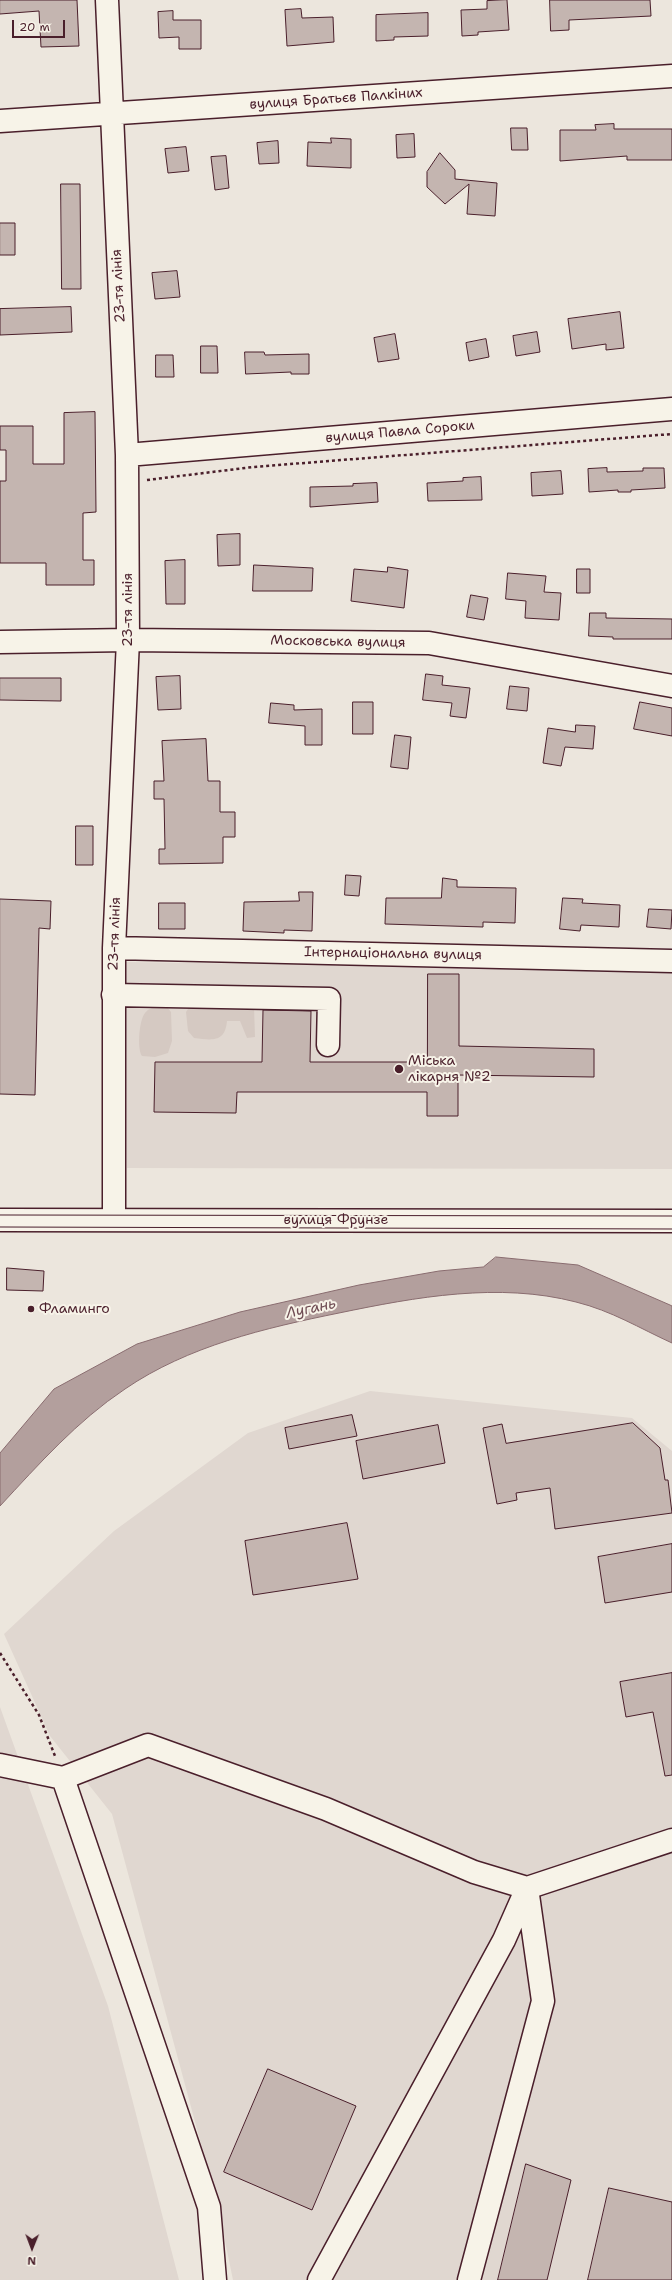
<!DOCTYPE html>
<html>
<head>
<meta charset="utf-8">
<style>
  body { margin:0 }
  #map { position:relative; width:672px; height:2280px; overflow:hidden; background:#ece6dd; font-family:"Shantell Sans",sans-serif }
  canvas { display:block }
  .north { position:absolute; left:12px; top:2228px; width:40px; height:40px; -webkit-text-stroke:3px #f7f3e8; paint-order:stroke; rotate:181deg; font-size:11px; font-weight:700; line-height:16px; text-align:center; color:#4a1f2b }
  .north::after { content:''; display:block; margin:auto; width:14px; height:18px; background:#4a1f2b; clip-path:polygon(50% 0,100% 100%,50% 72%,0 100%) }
  .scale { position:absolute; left:12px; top:20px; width:53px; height:18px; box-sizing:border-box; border:2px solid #4a1f2b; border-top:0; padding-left:5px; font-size:12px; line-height:14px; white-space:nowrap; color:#4a1f2b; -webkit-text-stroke:3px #f7f3e8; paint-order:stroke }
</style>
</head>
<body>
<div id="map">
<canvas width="672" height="2280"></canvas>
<div class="north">N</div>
<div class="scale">20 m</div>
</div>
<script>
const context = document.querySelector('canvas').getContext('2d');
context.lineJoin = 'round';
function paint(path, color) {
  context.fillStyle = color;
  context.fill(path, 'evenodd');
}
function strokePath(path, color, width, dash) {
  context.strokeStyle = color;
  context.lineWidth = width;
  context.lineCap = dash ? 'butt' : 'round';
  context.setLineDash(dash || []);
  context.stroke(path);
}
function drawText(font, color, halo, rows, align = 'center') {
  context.font = font + ' "Shantell Sans",sans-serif';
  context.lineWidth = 4;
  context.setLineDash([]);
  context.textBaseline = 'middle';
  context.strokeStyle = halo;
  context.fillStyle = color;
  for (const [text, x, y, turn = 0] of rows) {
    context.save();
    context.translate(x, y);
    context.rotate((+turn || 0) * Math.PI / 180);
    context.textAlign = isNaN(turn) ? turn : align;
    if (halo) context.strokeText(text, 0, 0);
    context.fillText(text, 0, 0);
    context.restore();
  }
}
paint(new Path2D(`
  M126 962 672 970V1169L127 1168Z
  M370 1391 632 1418 672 1451V2280H233L218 2207 112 1814 50 1736 4 1634 114 1531 248 1433Z
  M0 1707 108 2006 179 2280H0Z`), '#e0d7d0');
paint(new Path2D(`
  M190 1006 254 1007 255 1037 247 1038 240 1021H227C225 1043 212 1040 194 1038L188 1031 186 1012Z
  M156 1007H167L171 1012 172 1041 168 1053 155 1057 142 1056C137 1049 139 1020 145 1013 148 1009 152 1008 156 1007Z`), '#d5c9c2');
const water = new Path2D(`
  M496 1257 578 1265 670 1305 672 1306V1343C639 1328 612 1311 576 1302 499 1282 416 1297 339 1313 265 1328 188 1346 125 1389 77 1421 39 1464 0 1506V1453L54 1389 137 1344 240 1312 359 1285 439 1271 483 1267Z`);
paint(water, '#b39f9d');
strokePath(water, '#896c6f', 1);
const building = new Path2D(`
  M0 0H77L79 46 41 47 39 11 0 14Z
  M507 0 509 30 478 32V35L462 36 461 10 487 9V1Z
  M550 0H650L651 16 569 20V30L551 31Z
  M301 9 302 18 333 17 334 42 287 46 285 10Z
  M173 11V20H201V49H179V37L159 38 158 12Z
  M428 13V36L394 37V40L376 41V15Z
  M614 124V129H672V160H627V156L560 161V130H596L595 125Z
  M511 128H527L528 150H512Z
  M414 134 415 157 397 158 396 135Z
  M331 138 351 139V168L307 166 308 142 331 143Z
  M278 141 279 163 259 164 257 143Z
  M186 147 189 171 168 173 165 149Z
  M440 153 455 170V179L497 183 495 216 467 214 469 184 445 204 427 187V172Z
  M226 156 229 188 215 190 211 157Z
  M61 184H80L81 289H62Z
  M0 223H15V255H0Z
  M177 271 180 297 155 299 152 273Z
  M71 307 72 332 0 335V309Z
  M620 312 624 348 606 350V344L572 349 568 319Z
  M537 332 540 352 516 356 513 336Z
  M395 334 399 359 378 362 374 338Z
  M486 339 489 357 469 361 466 343Z
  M201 346H217L218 373H201Z
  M245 352H264L265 355 309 354V374H291V372L246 374Z
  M156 355H173L174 377H156Z
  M95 412 96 512 83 513V560H94V585H46V563H0V481H6V450H0V426H33V464H64V413Z
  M607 468V472L643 471V468H664L665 488 631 490V492H618V490L589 492 588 469Z
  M561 471 563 494 532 496 531 473Z
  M481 477 482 500 428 501 427 483 463 481V478Z
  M377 483 378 502 310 507V487L353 486V484Z
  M240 534V565L218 566 217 535Z
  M185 560V604H166L165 561Z
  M254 565 313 568 312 591H253Z
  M388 567 408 570 404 608 351 601 354 569 387 572Z
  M577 569H590V593H577Z
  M508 573 546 576 544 592 561 593 559 620 525 618 526 601 506 599Z
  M471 595 488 598 484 620 467 617Z
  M590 613H606V618L672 619V639H613V637L589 636Z
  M426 674 443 676 442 685 470 688 466 718 450 716 452 703 423 700Z
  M180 676 181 709 158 710 156 677Z
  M0 678H61V701L0 700Z
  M510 686 529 688 527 711 507 709Z
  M353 702H373V734H353Z
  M640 702 672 708V736L634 729Z
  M271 703 294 705V710L322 709V745H305V726L269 723Z
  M576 725 595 726 593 749 565 747 561 766 543 763 548 728 575 732Z
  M395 735 411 737 408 769 391 767Z
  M206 739 208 781H220V812H235V837H223V863L159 864V849H165L164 799H154V781H164L162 741Z
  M76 826H93V865H76Z
  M346 875 361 876 359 896 345 895Z
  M443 878 457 880V887L516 888 515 923 483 922V927L385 924 386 898H441Z
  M299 892H313L312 931 284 930V933L243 931 244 902 299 901Z
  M563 898 583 899 582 903 620 905 619 927 581 925 580 931 560 929Z
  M0 899 51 901 50 929 39 928 35 1095 0 1094Z
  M159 903H185V929H159Z
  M649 909 672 910 671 929 647 927Z
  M428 974H459V1046L594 1049V1077L458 1075V1116H427V1092H237L236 1113 154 1112 155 1062H262L263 1010 311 1011 310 1062H427Z
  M7 1268 44 1271 43 1291 7 1290Z
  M352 1415 357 1436 289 1449 285 1428Z
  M633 1423 660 1448 665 1480H668L672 1513 555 1529 550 1488 516 1493 517 1500 497 1504 483 1428 502 1424 506 1443Z
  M438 1425 445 1463 363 1479 356 1441Z
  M347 1523 358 1579 253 1595 245 1541Z
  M672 1544V1592L605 1603 598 1557Z
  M672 1673V1775L665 1776 653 1712 626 1717 620 1682Z
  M268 2069 356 2106 312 2210 224 2172Z
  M526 2164 571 2180 547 2280H498Z
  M609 2188 672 2202V2280H588Z`);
paint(building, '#c4b5b0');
strokePath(building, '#4a1f2b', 1);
const minor = new Path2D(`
  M107 0 127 455 128 640 114 948V1220
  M0 121 672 76
  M127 455 672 409
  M0 642 128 640 429 643 672 686
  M114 948 672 961
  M113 995 329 999 328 1045
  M0 1220 672 1221
  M0 1765 63 1778 148 1745 326 1809 474 1872 527 1888 543 2001 469 2280
  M63 1778 209 2207 215 2280
  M319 2280 504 1940 527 1888 672 1840`);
strokePath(minor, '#4a1f2b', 25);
strokePath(new Path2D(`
  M147 480 253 467 672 434
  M0 1653 39 1715 55 1756`), '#4a1f2b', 2.5, [3, 3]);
strokePath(minor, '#f7f3e8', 22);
strokePath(new Path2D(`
  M0 1215 672 1216
  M0 1227 672 1229`), '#4a1f2b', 1);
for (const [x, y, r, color] of [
  [399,1069,5,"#4a1f2b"],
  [31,1309,4,"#4a1f2b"]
]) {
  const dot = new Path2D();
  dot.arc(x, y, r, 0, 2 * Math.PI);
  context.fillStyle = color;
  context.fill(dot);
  strokePath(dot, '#f7f3e8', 1.5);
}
drawText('14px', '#4a1f2b', '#f7f3e8', [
  ["вулиця Братьєв Палкіних",336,99,-4],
  ["23-тя лінія",119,286,-93],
  ["вулиця Павла Сороки",400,432,-5],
  ["23-тя лінія",128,610,-90],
  ["Московська вулиця",338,642,1],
  ["23-тя лінія",115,934,-88],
  ["Інтернаціональна вулиця",393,954,1],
  ["вулиця Фрунзе",336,1220]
]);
drawText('14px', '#4a1f2b', '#f7f3e8', [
  ["Міська",408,1061],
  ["лікарня №2",408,1077],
  ["Фламинго",39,1309]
], 'left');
drawText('italic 15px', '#6f4c53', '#f7f3e8', [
  ["Лугань",311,1309,-12]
]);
</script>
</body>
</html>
